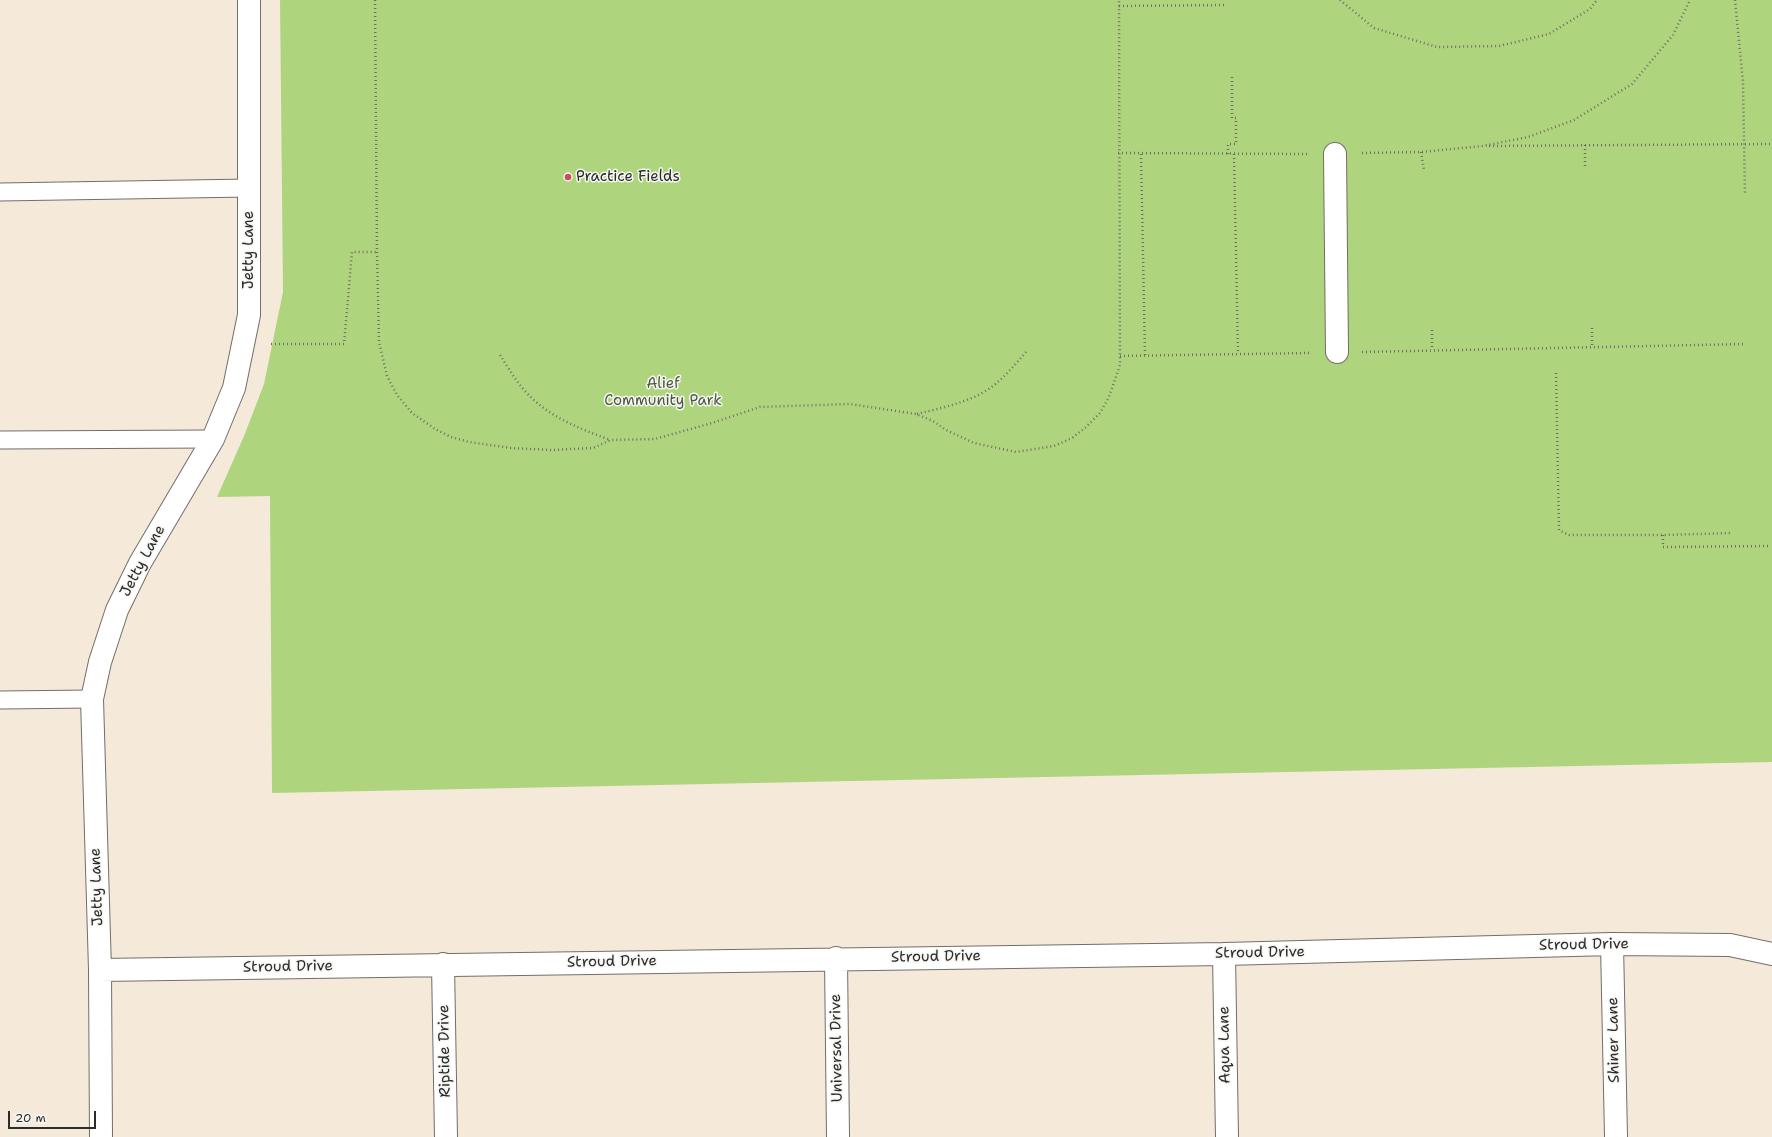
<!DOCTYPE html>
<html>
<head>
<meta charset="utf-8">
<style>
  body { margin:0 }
  #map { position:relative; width:1772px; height:1137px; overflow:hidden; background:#f5eada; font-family:"Shantell Sans",sans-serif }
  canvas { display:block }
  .scale { position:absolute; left:8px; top:1111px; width:88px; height:18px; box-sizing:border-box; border:2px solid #2b2b2b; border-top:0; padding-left:5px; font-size:12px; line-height:14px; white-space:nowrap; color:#2b2b2b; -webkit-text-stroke:3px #f6f6f2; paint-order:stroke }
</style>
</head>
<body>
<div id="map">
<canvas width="1772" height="1137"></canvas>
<div class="scale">20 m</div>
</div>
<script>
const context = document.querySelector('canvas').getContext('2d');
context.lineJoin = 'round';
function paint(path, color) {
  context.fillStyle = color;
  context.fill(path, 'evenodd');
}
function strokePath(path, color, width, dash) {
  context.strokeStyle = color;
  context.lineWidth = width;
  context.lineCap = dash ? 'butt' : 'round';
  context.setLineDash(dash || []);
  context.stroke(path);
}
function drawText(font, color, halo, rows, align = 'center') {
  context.font = font + ' "Shantell Sans",sans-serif';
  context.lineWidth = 3;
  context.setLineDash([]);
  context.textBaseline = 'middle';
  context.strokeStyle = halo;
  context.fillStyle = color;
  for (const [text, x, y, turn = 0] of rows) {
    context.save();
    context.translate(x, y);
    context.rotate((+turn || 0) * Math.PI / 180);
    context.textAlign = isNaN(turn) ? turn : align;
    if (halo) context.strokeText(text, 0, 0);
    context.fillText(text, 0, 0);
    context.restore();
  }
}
paint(new Path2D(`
  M280 0H1772V762L272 793 270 496 217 497 244 436 264 384 283 292Z`), '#aed57e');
const service = new Path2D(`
  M0 192 249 188
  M0 440 213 439
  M0 700 92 699`);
const pedestrian = new Path2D(`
  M1335 154 1337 352`);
const minor = new Path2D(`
  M1612 944 1616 1137
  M1224 954 1227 1137
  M836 958 838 1137
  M443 964 446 1137
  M100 970 1224 954 1612 944 1730 945 1772 954
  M101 1137 100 970 92 699 100 662 117 610 140 563 213 439 234 388 249 315V0`);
strokePath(service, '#726e68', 19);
strokePath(pedestrian, '#726e68', 24);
strokePath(minor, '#726e68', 24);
strokePath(new Path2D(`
  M375 0 377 252 379 342 387 376 397 395 412 413 435 429 451 437 469 442 511 448 552 450 593 448 611 440 655 439 712 423 760 407 850 404 916 414 933 421 946 430 974 443 1016 452 1054 446 1072 438 1086 427 1100 413 1109 397 1120 365 1119 0
  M1340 0 1374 28 1437 47 1499 46 1549 34 1590 9 1597 0
  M1735 0 1743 82 1745 195
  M1119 6 1227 5
  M1585 145V168
  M1489 146 1772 144
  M1421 152 1424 170
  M1118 153 1309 154
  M1362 153 1421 152 1483 146 1528 137 1574 120 1632 84 1673 35 1690 0
  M1141 154 1145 356
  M1228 154V144H1236V118H1232V76
  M1234 154 1238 354
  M1592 328V347
  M1432 330V350
  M271 344H344L352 252H377
  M1362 352 1746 344
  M500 355C508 367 515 380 525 391 548 417 579 428 610 440
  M1120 356 1311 353
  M1556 373 1559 530 1569 535H1663L1732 533
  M917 414C945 407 977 401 999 381 1009 372 1018 361 1027 351
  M1663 535V547L1771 546`), '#726e68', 2.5, [1, 3]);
strokePath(service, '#fff', 17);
strokePath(pedestrian, '#fff', 22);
strokePath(minor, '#fff', 22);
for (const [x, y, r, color] of [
  [568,177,4,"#d1495b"]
]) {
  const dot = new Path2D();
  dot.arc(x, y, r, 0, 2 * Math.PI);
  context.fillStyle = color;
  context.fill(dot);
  strokePath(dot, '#f6f6f2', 1.5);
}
drawText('15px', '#2b2b2b', '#f6f6f2', [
  ["Practice Fields",576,177]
], 'left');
drawText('15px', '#2b2b2b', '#f6f6f2', [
  ["Jetty Lane",249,250,-90],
  ["Jetty Lane",143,561,-62],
  ["Jetty Lane",97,887,-92],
  ["Stroud Drive",1584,945,-1],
  ["Stroud Drive",1260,953,-1],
  ["Stroud Drive",936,957,-1],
  ["Stroud Drive",612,962,-1],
  ["Stroud Drive",288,967,-1],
  ["Shiner Lane",1614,1040,-91],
  ["Aqua Lane",1225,1045,-91],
  ["Universal Drive",837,1048,-91],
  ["Riptide Drive",445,1051,-91]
]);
drawText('15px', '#4c5640', '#f6f6f2', [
  ["Alief",663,384],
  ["Community Park",663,401]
]);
</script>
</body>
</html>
